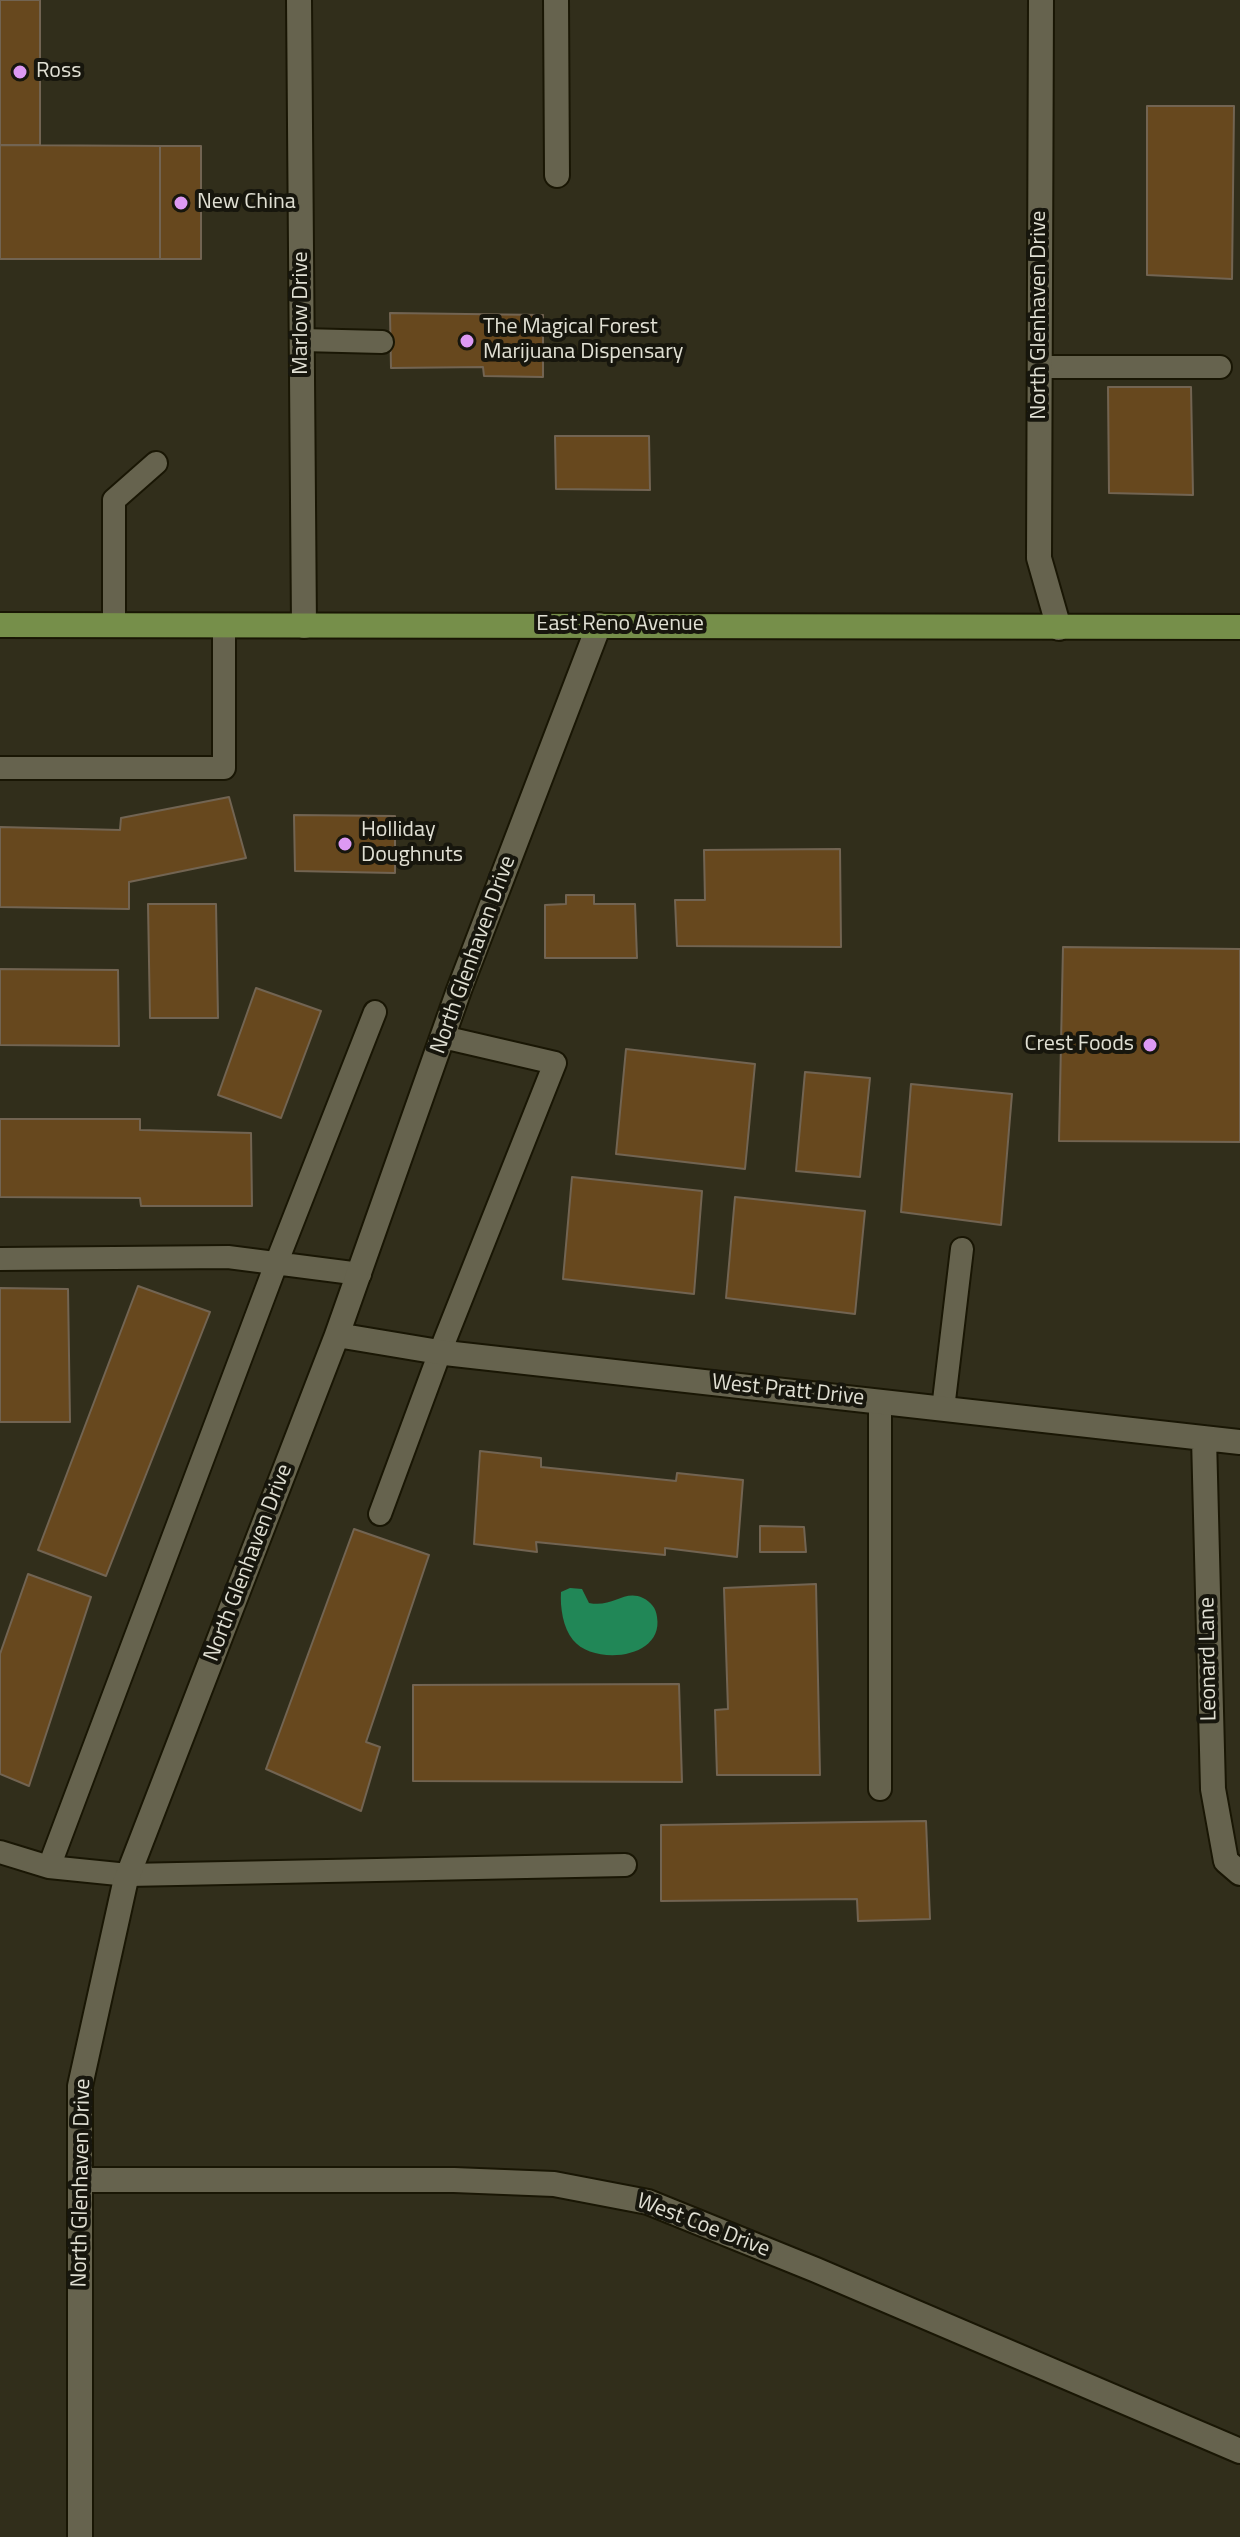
<!DOCTYPE html>
<html>
<head>
<meta charset="utf-8">
<style>
  body { margin:0 }
  canvas { display:block; background:#312e1b }
</style>
</head>
<body>
<canvas width="1240" height="2537"></canvas>
<script>
const context = document.querySelector('canvas').getContext('2d');
context.lineJoin = 'round';
function paint(path, color) {
  context.fillStyle = color;
  context.fill(path, 'evenodd');
}
function strokePath(path, color, width, dash) {
  context.strokeStyle = color;
  context.lineWidth = width;
  context.lineCap = dash ? 'butt' : 'round';
  context.setLineDash(dash || []);
  context.stroke(path);
}
function drawText(font, color, halo, rows, align = 'center') {
  context.font = font + ' "Titillium Web",sans-serif';
  context.lineWidth = 8;
  context.setLineDash([]);
  context.textBaseline = 'middle';
  context.strokeStyle = halo;
  context.fillStyle = color;
  for (const [text, x, y, turn = 0] of rows) {
    context.save();
    context.translate(x, y);
    context.rotate((+turn || 0) * Math.PI / 180);
    context.textAlign = isNaN(turn) ? turn : align;
    if (halo) context.strokeText(text, 0, 0);
    context.fillText(text, 0, 0);
    context.restore();
  }
}
paint(new Path2D(`
  M570 1588 582 1589 589 1603C613 1608 624 1589 643 1598 651 1602 656 1608 657 1617 664 1659 594 1666 573 1640 563 1628 560 1607 561 1592Z`), '#218757');
const building = new Path2D(`
  M0 0H40V145H0Z
  M1147 106H1234L1232 279 1147 275Z
  M0 145 160 146V259H0Z
  M160 146H201V259H160Z
  M390 313 543 315V377L484 376 483 367 391 368Z
  M1108 387H1191L1193 495 1109 493Z
  M555 436H649L650 490 556 489Z
  M229 797 246 858 129 882V909L0 907V827L120 830 121 818Z
  M294 815 395 816V873L295 871Z
  M840 849 841 947 677 946 675 900H705L704 850Z
  M566 895H594V904H635L637 958H545V905L566 904Z
  M148 904H216L218 1018H150Z
  M1063 947 1240 949V1142L1059 1141Z
  M0 969 118 970 119 1046 0 1045Z
  M256 988 321 1011 281 1118 218 1095Z
  M626 1049 755 1064 745 1169 616 1154Z
  M805 1072 870 1078 860 1177 796 1171Z
  M911 1084 1012 1094 1001 1225 901 1212Z
  M0 1119H140V1130L251 1133 252 1206H141L140 1198 0 1197Z
  M572 1177 702 1191 694 1294 563 1279Z
  M735 1197 865 1211 855 1314 726 1298Z
  M138 1286 210 1312 106 1576 38 1550Z
  M0 1288 68 1289 70 1422H0Z
  M480 1451 541 1458V1467L676 1481 677 1473 743 1480 737 1557 665 1548V1555L536 1542 537 1552 474 1544Z
  M760 1526 804 1527 806 1552H760Z
  M354 1529 429 1555 366 1742 380 1747 361 1811 266 1769Z
  M28 1574 91 1597 29 1786 0 1774V1654Z
  M816 1584 820 1775H717L715 1710 728 1709 724 1588Z
  M679 1684 682 1782 413 1781V1685Z
  M926 1821 930 1919 858 1921 857 1899 661 1901V1825Z`);
paint(building, '#67481e');
strokePath(building, '#726452', 2);
const lane = new Path2D(`
  M302 340 382 342
  M1040 367H1220
  M114 625V500L156 463
  M0 768H224V625
  M0 1259 228 1257 360 1274
  M880 1402V1789
  M943 1409 962 1249
  M380 1514 440 1352 555 1063 443 1037
  M0 1852 49 1867 128 1875 625 1865
  M49 1867 276 1264 375 1012`);
const street = new Path2D(`
  M299 0 304 626
  M556 0 557 175
  M1041 0 1039 558 1059 628
  M337 1335 445 1353 1240 1442
  M1204 1438 1213 1789 1226 1861 1240 1873
  M80 2180H454L554 2184 648 2202 816 2270 1240 2451
  M80 2537V2086L125 1883 337 1335 459 990 599 625`);
const primary = new Path2D(`
  M0 625 1240 627`);
strokePath(lane, '#191604', 26);
strokePath(street, '#191604', 28);
strokePath(primary, '#191604', 28);
strokePath(lane, '#66634e', 22);
strokePath(street, '#66634e', 24);
strokePath(primary, '#768f4a', 24);
for (const [x, y, r, color] of [
  [20,72,8,"#dd99f3"],
  [181,203,8,"#dd99f3"],
  [467,341,8,"#dd99f3"],
  [345,844,8,"#dd99f3"],
  [1150,1045,8,"#dd99f3"]
]) {
  const dot = new Path2D();
  dot.arc(x, y, r, 0, 2 * Math.PI);
  context.fillStyle = color;
  context.fill(dot);
  strokePath(dot, '#17160d', 3);
}
drawText('22px', '#e1e0d4', '#17160d', [
  ["Ross",36,72],
  ["New China",197,203],
  ["The Magical Forest",483,328],
  ["Marijuana Dispensary",483,353],
  ["Holliday",361,831],
  ["Doughnuts",361,856],
  ["Crest Foods",1134,1045,"right"]
], 'left');
drawText('22px', '#e1e0d4', '#17160d', [
  ["Marlow Drive",302,313,-90],
  ["North Glenhaven Drive",1040,315,-90],
  ["East Reno Avenue",620,625],
  ["North Glenhaven Drive",474,955,-70],
  ["West Pratt Drive",788,1391,6],
  ["North Glenhaven Drive",249,1563,-69],
  ["Leonard Lane",1209,1659,-91],
  ["North Glenhaven Drive",82,2183,-89],
  ["West Coe Drive",703,2226,21]
]);
</script>
</body>
</html>
